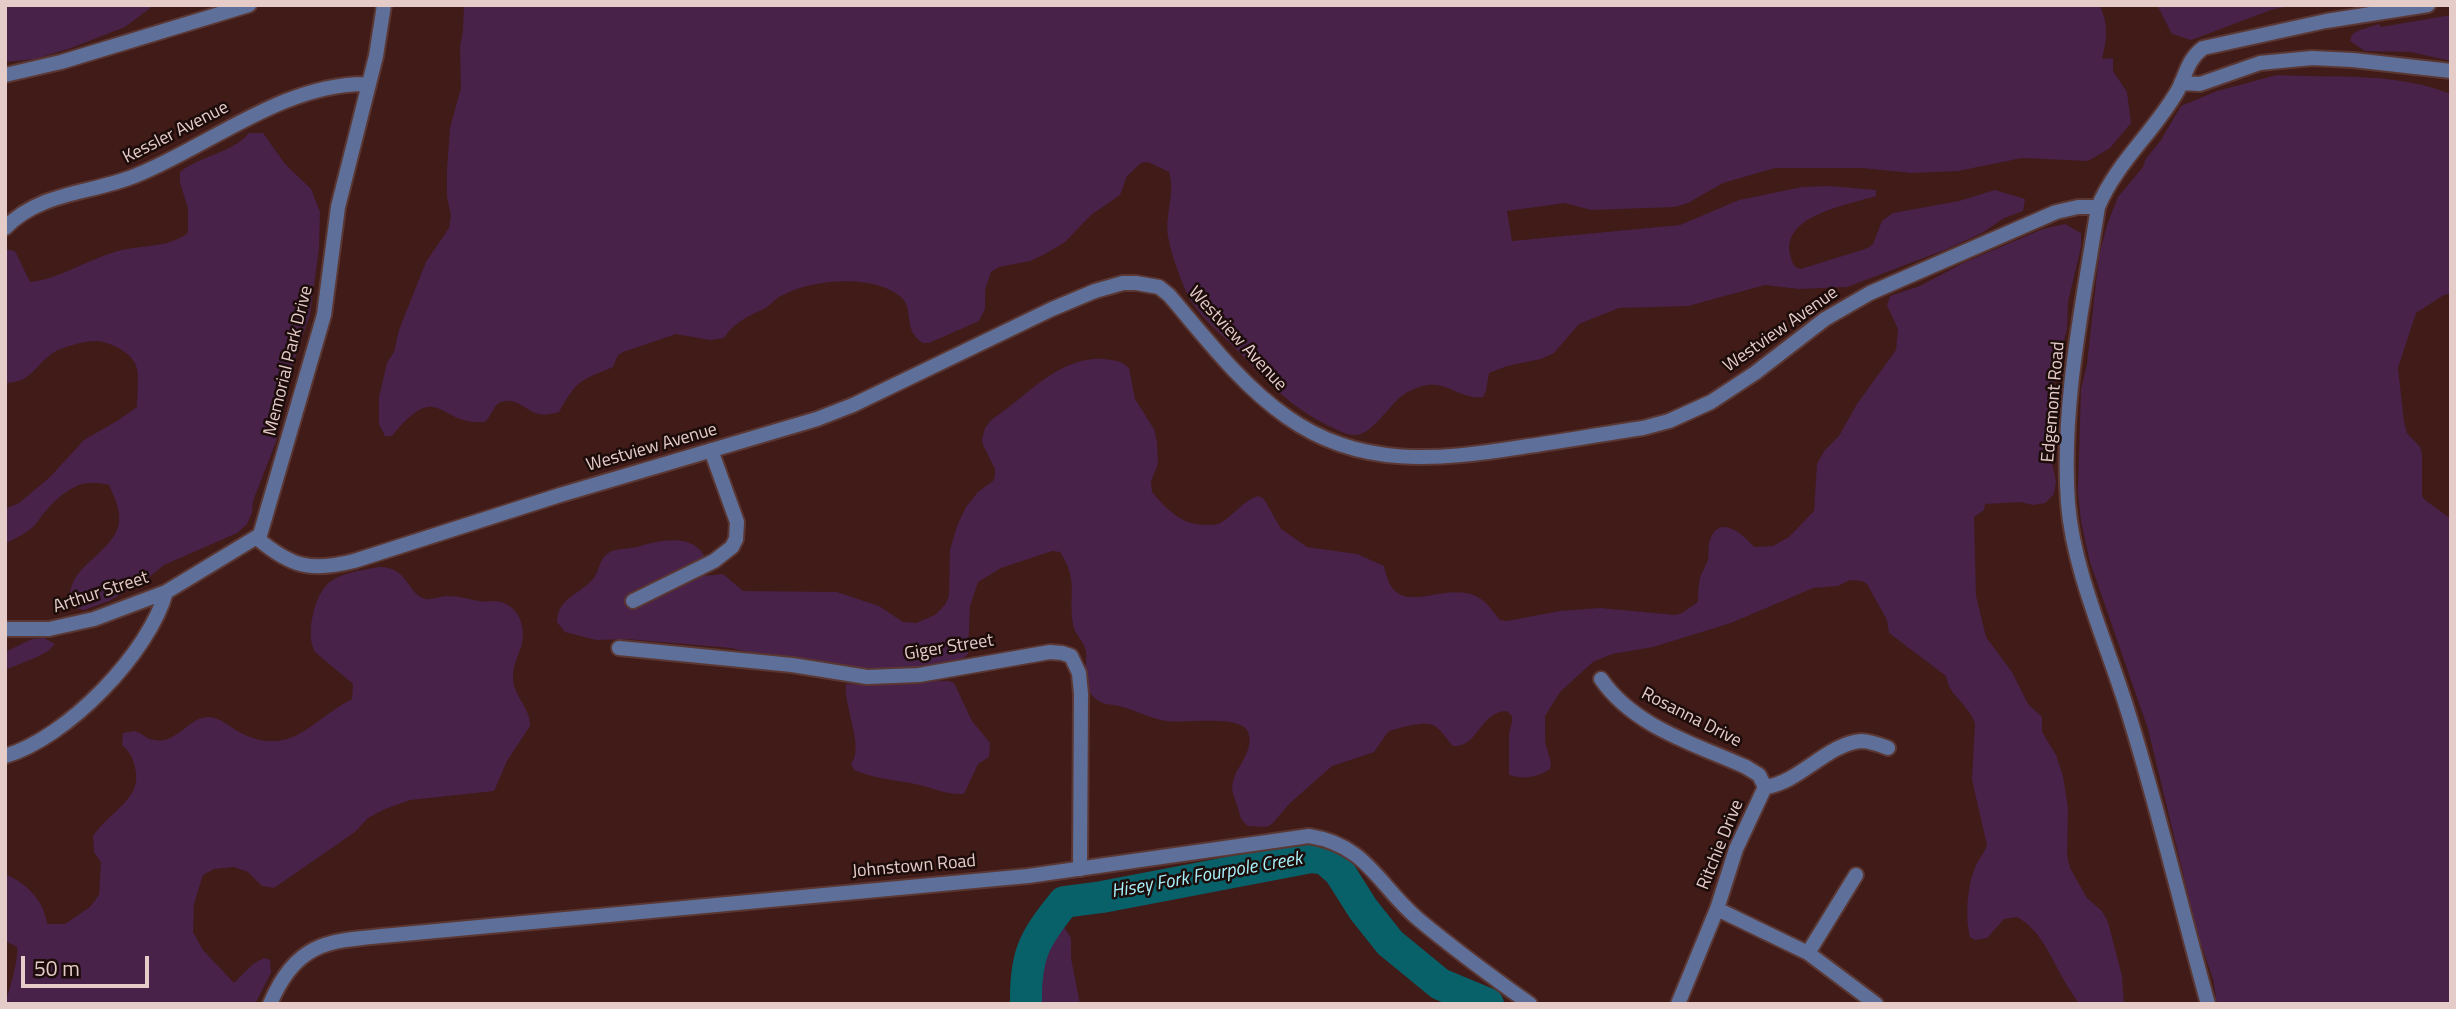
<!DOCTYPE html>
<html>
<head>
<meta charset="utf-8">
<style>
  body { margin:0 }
  #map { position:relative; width:2456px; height:1009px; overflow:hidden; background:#401b18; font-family:"Titillium Web",sans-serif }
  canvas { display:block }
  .frame { position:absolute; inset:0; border:7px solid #e6ccc9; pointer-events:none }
  .scale { position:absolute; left:21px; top:956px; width:128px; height:32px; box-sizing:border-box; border:4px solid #e6ccc9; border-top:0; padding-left:9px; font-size:21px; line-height:24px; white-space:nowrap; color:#e6ccc9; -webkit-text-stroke:5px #1c0c0a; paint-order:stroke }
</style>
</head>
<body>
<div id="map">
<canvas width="2456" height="1009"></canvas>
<div class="frame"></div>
<div class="scale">50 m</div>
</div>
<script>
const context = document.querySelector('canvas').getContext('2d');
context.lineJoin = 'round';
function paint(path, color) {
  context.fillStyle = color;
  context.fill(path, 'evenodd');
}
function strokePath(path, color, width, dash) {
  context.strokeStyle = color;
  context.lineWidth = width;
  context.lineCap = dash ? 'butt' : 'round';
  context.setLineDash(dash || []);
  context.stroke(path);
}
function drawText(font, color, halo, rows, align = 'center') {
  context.font = font + ' "Titillium Web",sans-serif';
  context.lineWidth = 5;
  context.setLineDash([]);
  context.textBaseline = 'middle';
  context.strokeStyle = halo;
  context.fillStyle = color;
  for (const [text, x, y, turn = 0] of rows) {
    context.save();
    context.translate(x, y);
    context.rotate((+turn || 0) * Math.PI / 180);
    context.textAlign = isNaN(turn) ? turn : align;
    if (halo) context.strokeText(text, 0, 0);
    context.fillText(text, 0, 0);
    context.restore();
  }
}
paint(new Path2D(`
  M5 5H154L125 27 71 48 35 59 5 62Z
  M464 5H2099C2109 23 2107 40 2102 59L2113 58V71L2127 92 2131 123 2110 148 2088 161 2022 158 1958 171 1912 173 1862 168H1775L1723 183 1688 203 1675 207 1591 210 1565 203 1507 211 1512 241 1680 225 1739 200 1802 187 1830 186 1876 190V196C1845 206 1768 217 1795 267L1801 269 1868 248 1873 244 1882 221 1893 213 1959 201 1995 190 2025 199 2023 211 2004 218 1982 233 1947 249 1847 287 1799 289 1765 285 1688 306 1619 308 1579 324 1554 353 1541 359 1507 366 1489 373 1486 391 1483 397C1453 400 1445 371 1406 393 1390 402 1373 436 1354 435 1345 435 1337 429 1329 426 1289 406 1269 383 1239 352 1223 336 1204 321 1191 301 1183 287 1172 257 1169 241 1163 218 1176 195 1169 172L1148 162 1141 163 1127 176 1120 195 1091 215 1065 242 1045 254 1030 261 999 267 991 272 985 290V309L979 321 929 343H923C902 330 915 310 901 297 874 273 809 279 779 297 773 301 769 307 762 310 746 317 734 323 724 338L710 340 676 334 623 352 618 355 613 367C579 381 577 380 559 412 552 414 542 416 536 413 526 410 514 395 499 403 493 407 491 416 485 422 437 426 440 377 392 436H385L379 424V397L387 363 394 352 399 330 426 262 449 228 451 215 447 197V170L450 128 461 88 460 47 463 31Z
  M2157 5H2293L2271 10 2191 40 2172 34Z
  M2451 15V61L2411 52 2365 51 2350 41 2352 35 2357 31 2379 24 2381 27Z
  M2277 75C2335 78 2396 72 2451 94V294L2444 295 2416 313 2398 368 2404 422 2407 433 2420 447 2422 454V496L2425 500 2451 519V1004H2217L2213 979 2198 935 2148 729 2090 562 2081 522 2078 492 2081 389 2087 364 2099 255 2108 222 2118 197 2143 167 2145 160 2161 140 2181 106 2217 91Z
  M249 133H263L285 164 311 189 320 212 319 248 310 314 284 391 277 439 253 501 252 513 247 524 237 533 164 565 144 581 109 601 84 610 71 607C62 566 112 557 119 523 121 510 114 497 109 485 79 477 63 492 43 514 40 518 37 523 33 527 25 534 14 539 5 544V509L19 503 50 477 84 440 117 421 137 407C137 395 139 381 137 369 135 354 110 341 95 341 85 341 67 346 58 350 36 361 34 383 5 383V249L15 251 30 282C59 280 94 255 127 249 149 245 169 247 188 233V208L180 183V172C201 155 231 154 249 133Z
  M2065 224 2081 233V247L2068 302 2067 329 2055 374 2052 408V463L2056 482 2054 494 2045 503 2033 505 2021 502 1985 504 1984 510 1974 517 1976 596 1986 637 2012 672 2028 704 2042 717V732L2056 755 2063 776 2068 808 2067 855 2070 868 2087 898 2102 911 2108 922 2122 976 2124 1004H2079C2073 994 2066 985 2061 975 2049 953 2040 930 2017 917L2004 919 1987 938 1975 940 1970 937C1965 918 1967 889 1974 870 1977 861 1984 854 1987 845L1972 780 1975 723C1969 705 1949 696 1946 676L1889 633 1887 620 1867 584 1862 581 1850 580 1838 586 1813 588 1731 623 1653 647 1612 654 1593 662 1560 692 1545 716V742L1551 763 1550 769C1538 777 1524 780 1509 775V734L1512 722V716L1507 711C1479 712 1478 748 1453 746 1447 740 1441 729 1433 725 1425 721 1396 728 1388 732L1374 752 1332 766 1289 804 1272 824 1266 827 1248 826C1241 821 1240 816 1238 808 1236 800 1230 791 1233 782 1236 766 1255 751 1248 732 1241 714 1182 724 1166 721 1148 718 1132 708 1114 705 1107 704 1101 704 1095 698 1081 687 1087 668 1086 652 1085 642 1074 634 1073 624 1068 593 1079 581 1060 552L1052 551 1001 568 978 582 970 606 968 654 959 662 925 669 853 668 769 657 731 648 626 639 596 640 565 632 557 622C557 599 580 594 593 579 600 570 599 558 610 552 618 548 628 549 637 547 658 541 692 532 705 557L701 562 652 599 703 576 723 574 743 591 837 592 879 606 903 622 916 623 935 615 945 605 949 596 950 550 957 526 966 507 978 492 993 481 995 476V469L983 445 982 439 985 428 991 420C1027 397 1058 356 1104 359 1114 360 1122 361 1129 368L1135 399 1154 429 1157 442 1158 464 1151 481 1152 492C1167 510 1182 525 1206 525 1212 525 1218 525 1222 522 1235 514 1243 501 1258 496L1264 499 1281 529 1307 547 1357 554 1384 566C1394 619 1431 587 1466 593 1485 597 1489 607 1500 620L1507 621 1560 611 1600 608 1675 615 1682 613 1698 602C1698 593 1698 584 1701 575 1703 570 1706 565 1708 560 1709 554 1708 549 1709 543 1718 512 1742 533 1754 547L1773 546 1789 537 1814 511 1817 464 1824 451 1839 436 1857 404 1896 350 1898 329 1887 305 1890 296 1920 286 1963 263 2043 229Z
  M379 567C409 567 407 595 426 599 432 600 441 596 447 596 459 596 468 599 479 601 485 602 490 601 495 601 514 603 523 618 523 635 523 650 513 661 513 676 512 695 531 708 530 726L507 761 494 791 410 800 385 809 368 818 355 832 274 888 262 886 248 872 234 867 214 869 203 875 194 904 193 932 203 950 234 983 253 964 264 958 270 960 271 973 255 1004H5C9 992 19 958 17 947L5 941V874C26 883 44 900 47 924H65L90 907 99 895 101 862 94 852 93 837C108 811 146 799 134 764 132 756 128 750 122 745L123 733 135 731C142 733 146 739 154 740 177 744 187 719 207 717 219 716 231 728 241 733 292 758 311 720 352 699L353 684 315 652C305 635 314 593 331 581 344 572 364 570 379 567Z
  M44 638 55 644 48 651 37 657 5 670V652L32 639Z
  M935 681H949L954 683 972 721 990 743 989 757 978 764 964 794C948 795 935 789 920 785 897 780 875 779 854 770L851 764C865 747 843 706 846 684L894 685Z
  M1058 926 1064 927 1071 938V958L1080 1004H1030L1034 958 1052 929Z`), '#482248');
strokePath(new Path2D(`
  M1026 1004C1025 955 1034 939 1064 902L1102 897 1311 857 1325 859 1339 871 1363 909 1390 943 1440 984 1488 1004`), '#086069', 32);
const minor = new Path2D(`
  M5 75 61 62 249 5
  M2181 83 2200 84 2260 63 2312 58 2353 60 2451 71
  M5 228C41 191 92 194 137 175 211 145 285 82 369 84
  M257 538C291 567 311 572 354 561L560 495 817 419 853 405 1052 309 1095 291 1123 283H1136L1159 287 1169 295C1205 337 1241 385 1287 417 1360 469 1440 460 1522 447 1563 441 1603 434 1643 428L1669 421 1711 402 1755 373 1825 319 1870 293 2056 212 2078 207H2098
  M633 601 714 561 732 547 736 539 737 522 711 450
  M5 629H49L94 619 166 592 260 535 324 315 338 207 376 56 384 5
  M619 648 792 665 867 677 919 675 1050 652 1062 653 1071 656 1079 673 1081 694 1080 869
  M1601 679C1634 727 1695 744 1746 767L1759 775 1765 787
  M5 756C67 738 149 653 166 592
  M1765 787C1799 783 1827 744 1861 741 1870 741 1880 745 1888 748
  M1717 909 1808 953 1876 1004
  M1808 953 1856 875
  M1678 1004 1717 909 1736 849 1765 787
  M2208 1004C2181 907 2158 808 2128 712 2108 646 2073 571 2068 503 2061 405 2083 304 2098 207 2116 163 2155 131 2178 90 2186 74 2188 59 2203 48L2326 21 2428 5`);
const tertiary = new Path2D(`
  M270 1004C297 939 331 941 393 935L1028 876 1309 836C1367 845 1378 885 1418 919 1454 949 1492 977 1530 1004`);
strokePath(minor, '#5b3734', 18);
strokePath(tertiary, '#5b3734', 18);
strokePath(minor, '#5e7099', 14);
strokePath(tertiary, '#5e7099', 14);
drawText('18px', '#e6ccc9', '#1c0c0a', [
  ["Kessler Avenue",176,133,-27],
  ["Westview Avenue",1781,330,-35],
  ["Westview Avenue",1237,339,47],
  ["Memorial Park Drive",289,361,-76],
  ["Edgemont Road",2054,402,-85],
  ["Westview Avenue",652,448,-16],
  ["Arthur Street",101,593,-18],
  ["Giger Street",949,648,-9],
  ["Rosanna Drive",1691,718,27],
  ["Ritchie Drive",1721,845,-68],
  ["Johnstown Road",914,867,-5]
]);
drawText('italic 19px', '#a7f1fb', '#1c0c0a', [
  ["Hisey Fork Fourpole Creek",1207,876,-10]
]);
</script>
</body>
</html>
